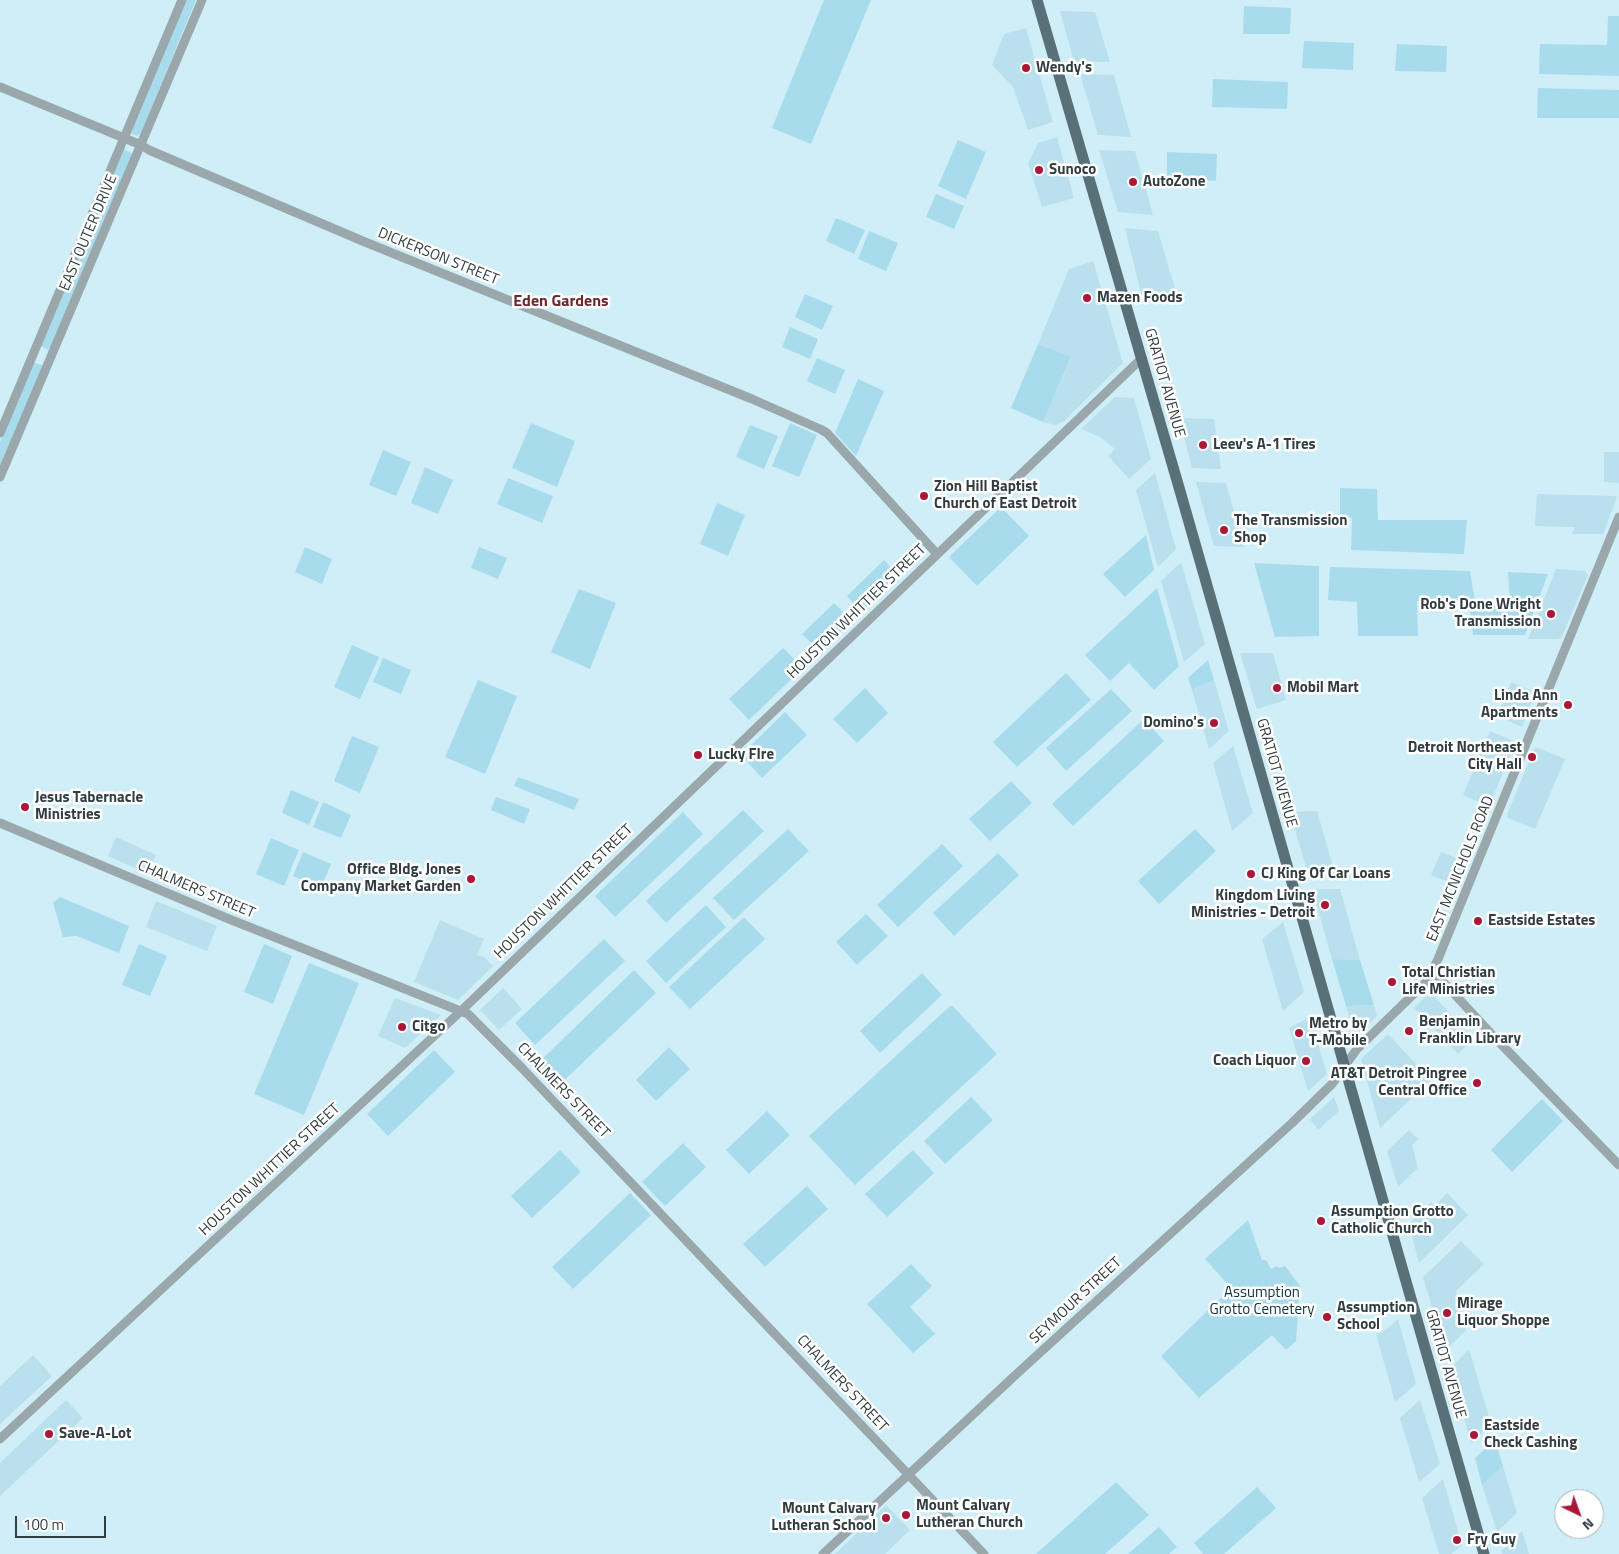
<!DOCTYPE html>
<html>
<head>
<meta charset="utf-8">
<style>
  body { margin:0 }
  #map { position:relative; width:1619px; height:1554px; overflow:hidden; background:#cfeef8; font-family:"Titillium Web",sans-serif }
  canvas { display:block }
  .north { position:absolute; left:1554px; top:1489px; width:50px; height:50px; box-sizing:border-box; background:#fff; border:1px solid #adb1b3; border-radius:50%; rotate:138deg; font-size:14px; font-weight:700; line-height:20px; text-align:center; color:#313d41 }
  .north::after { content:''; display:block; margin:auto; width:18px; height:22px; background:#ac1737; clip-path:polygon(50% 0,100% 100%,50% 72%,0 100%) }
  .scale { position:absolute; left:15px; top:1516px; width:91px; height:22px; box-sizing:border-box; border:2px solid #313d41; border-top:0; padding-left:6px; font-size:15px; line-height:18px; white-space:nowrap; color:#313d41; -webkit-text-stroke:4px #fff; paint-order:stroke }
</style>
</head>
<body>
<div id="map">
<canvas width="1619" height="1554"></canvas>
<div class="north">N</div>
<div class="scale">100 m</div>
</div>
<script>
const context = document.querySelector('canvas').getContext('2d');
context.lineJoin = 'round';
function paint(path, color) {
  context.fillStyle = color;
  context.fill(path, 'evenodd');
}
function strokePath(path, color, width, dash) {
  context.strokeStyle = color;
  context.lineWidth = width;
  context.lineCap = dash ? 'butt' : 'round';
  context.setLineDash(dash || []);
  context.stroke(path);
}
function drawText(font, color, halo, rows, align = 'center') {
  context.font = font + ' "Titillium Web",sans-serif';
  context.lineWidth = 5;
  context.setLineDash([]);
  context.textBaseline = 'middle';
  context.strokeStyle = halo;
  context.fillStyle = color;
  for (const [text, x, y, turn = 0] of rows) {
    context.save();
    context.translate(x, y);
    context.rotate((+turn || 0) * Math.PI / 180);
    context.textAlign = isNaN(turn) ? turn : align;
    if (halo) context.strokeText(text, 0, 0);
    context.fillText(text, 0, 0);
    context.restore();
  }
}
paint(new Path2D(`
  M1060 11 1095 12 1110 62H1074Z
  M1026 28 1053 122 1028 130 1013 87 992 65 1004 34Z
  M1080 74 1114 75 1131 137 1098 135Z
  M1057 137 1074 198 1042 207 1028 163 1038 143Z
  M1099 150 1135 151 1153 215 1118 212Z
  M1125 228 1158 231 1179 302H1143Z
  M1093 261 1123 363 1064 421 1056 425 1043 422 1071 358 1038 344 1069 269Z
  M1115 397 1134 398 1151 459 1129 479 1108 456 1115 449 1100 437 1081 429Z
  M1179 418 1214 419 1221 469 1192 468Z
  M1604 452H1619V483L1604 482Z
  M1155 473 1176 549 1158 567 1136 490Z
  M1196 482 1226 483 1244 547 1214 546Z
  M1537 494 1616 496 1617 498 1603 534H1572L1575 527 1535 526Z
  M1181 562 1205 644 1184 662 1161 581Z
  M1556 569 1585 571 1588 575 1562 637 1558 639H1528Z
  M1240 653H1273L1286 700 1257 709Z
  M1214 680 1229 731 1209 749 1192 690Z
  M1511 682 1536 692 1522 727 1497 716Z
  M1490 731 1516 742 1489 806 1463 795Z
  M1233 746 1253 813 1232 831 1213 763Z
  M1536 747 1565 759 1535 829 1508 818 1507 815 1534 749Z
  M1317 811 1335 873 1308 874 1290 812Z
  M116 837 156 855 148 874 108 856Z
  M1441 852 1466 862 1456 885 1431 875Z
  M1312 889H1340L1360 960 1332 959Z
  M156 901 217 926 207 951 146 927Z
  M440 920 484 939 477 955 484 957 493 966 458 1000 414 982Z
  M1283 922 1304 992 1283 1011 1262 939Z
  M503 988 522 1009 499 1030 480 1010Z
  M1430 992 1474 1039 1458 1054 1414 1008Z
  M395 998 441 1015 405 1048 378 1036Z
  M1374 1005 1377 1016 1355 1038 1346 1006Z
  M1310 1017 1327 1074 1308 1091 1289 1028Z
  M1388 1034 1431 1080 1380 1128 1361 1059Z
  M1334 1097 1339 1111 1318 1130 1310 1119Z
  M1409 1130 1418 1139 1412 1145 1418 1168 1398 1187 1387 1151Z
  M1447 1193 1468 1215 1419 1263 1409 1224 1431 1202 1435 1205Z
  M1461 1241 1484 1264 1456 1291 1466 1330 1445 1352 1423 1277Z
  M1398 1319 1416 1384 1395 1402 1376 1334 1383 1332Z
  M1469 1349 1491 1424 1471 1443 1450 1369Z
  M33 1355 52 1376 0 1424V1386Z
  M66 1400 83 1418 0 1496V1463Z
  M1420 1400 1440 1464 1419 1482 1400 1418Z
  M1503 1466 1517 1513 1497 1532 1482 1485Z
  M1443 1479 1462 1545 1451 1554H1439L1422 1498Z
  M886 1505 910 1530 885 1554H835Z
  M1522 1531 1529 1554H1502L1501 1551Z`), '#bae0ee');
paint(new Path2D(`
  M186 0H196L141 133 137 136 130 133Z
  M824 0H871L811 144 772 128Z
  M1244 6 1291 8 1290 34H1243Z
  M1608 16H1619V76L1539 74 1540 44 1607 45Z
  M1304 41 1354 43 1353 70 1302 68Z
  M1397 44 1447 46 1446 72 1395 71Z
  M1213 79 1288 82 1287 109 1212 107Z
  M1538 88 1619 90V118H1537Z
  M958 140 986 152 966 199 938 186Z
  M124 149 133 154 50 349 48 350 41 346Z
  M1167 152 1217 154 1216 181 1167 179Z
  M936 194 964 206 954 229 926 217Z
  M836 218 865 230 854 254 826 241Z
  M869 231 898 243 886 271 858 259Z
  M805 294 833 306 822 330 795 317Z
  M790 327 818 339 810 359 782 347Z
  M1038 344 1071 357 1043 422 1011 408Z
  M817 358 845 370 835 394 807 381Z
  M35 363 42 365V368L0 468V442L33 365Z
  M858 379 884 391 856 456 835 433Z
  M531 423 575 441 557 487 512 468Z
  M790 423 817 435 799 477 772 466Z
  M750 425 778 436 764 469 736 457Z
  M383 450 411 462 396 496 369 485Z
  M425 467 453 480 438 514 411 503Z
  M508 478 553 496 542 523 497 504Z
  M1340 488 1377 489 1378 520H1467L1464 554 1351 550 1352 518 1340 517Z
  M717 503 745 515 728 556 700 544Z
  M1001 507 1029 536 977 586 949 557Z
  M1146 535 1154 570 1125 597 1103 574Z
  M305 547 332 559 322 584 295 572Z
  M479 547 507 558 498 579 471 568Z
  M884 560 899 576 861 612 847 596Z
  M1254 563 1319 566V636L1275 637Z
  M1330 567 1470 571 1475 602 1510 601 1508 572 1548 574 1525 635H1473L1469 602 1417 601 1418 636H1358L1357 602 1328 600Z
  M1157 588 1179 666 1154 690 1129 663 1110 681 1085 655Z
  M579 589 616 603 590 669 551 652Z
  M834 603 852 621 820 652 802 634Z
  M352 645 379 657 360 699 334 687Z
  M783 648 803 668 749 720 729 699Z
  M383 658 411 670 401 694 373 682Z
  M1208 660 1214 680 1192 690 1188 678Z
  M1066 673 1091 700 1017 767 993 742Z
  M478 680 517 696 485 774 445 757Z
  M865 688 888 713 857 743 833 719Z
  M1111 689 1132 711 1066 771 1046 748Z
  M785 712 807 735 762 778 741 755Z
  M1144 719 1164 741 1073 826 1052 804Z
  M352 736 379 747 360 793 334 781Z
  M518 777 579 799 574 810 514 786Z
  M1011 781 1032 803 990 841 969 819Z
  M291 790 319 802 309 825 282 813Z
  M496 797 530 809 524 824 491 810Z
  M323 802 351 815 341 838 313 827Z
  M743 810 764 831 666 923 646 901Z
  M683 812 703 834 615 917 595 896Z
  M788 829 809 851 734 920 713 898Z
  M1195 829 1216 851 1159 904 1138 881Z
  M271 838 299 850 284 886 256 874Z
  M942 844 963 866 898 927 877 905Z
  M303 852 331 864 321 888 293 876Z
  M998 853 1019 875 954 936 933 913Z
  M60 897 129 926 119 953 77 936 63 937 53 903Z
  M706 905 726 927 666 983 646 961Z
  M866 914 888 936 857 965 836 942Z
  M744 917 765 939 690 1009 669 987Z
  M604 939 625 961 535 1045 515 1023Z
  M139 944 167 956 150 996 122 985Z
  M264 944 292 956 273 1004 244 992Z
  M1332 959 1360 960 1374 1005 1346 1006Z
  M309 963 359 983 304 1115 254 1094Z
  M634 970 656 993 555 1089 534 1067Z
  M922 973 942 995 880 1053 860 1031Z
  M950 1006H953L996 1053V1055L855 1185 809 1136Z
  M669 1047 690 1069 656 1101 636 1080Z
  M434 1050 455 1072 388 1136 367 1114Z
  M971 1097 993 1120 945 1164 924 1141Z
  M1542 1099 1563 1121 1512 1172 1491 1150Z
  M767 1111 790 1135 749 1174 726 1150Z
  M683 1143 706 1167 665 1206 642 1182Z
  M560 1150 581 1172 532 1218 511 1196Z
  M913 1150 934 1173 887 1217 865 1194Z
  M807 1186 828 1209 765 1267 743 1244Z
  M630 1193 651 1215 573 1289 552 1267Z
  M1248 1220 1262 1260H1266L1271 1269 1277 1266 1279 1268 1285 1266 1300 1286 1296 1341 1286 1350 1272 1335 1199 1398 1161 1356 1231 1288 1205 1259Z
  M911 1264 932 1286 910 1307 935 1334 913 1353 867 1304Z
  M1495 1440 1503 1466 1482 1485 1475 1458Z
  M1116 1482 1149 1515 1105 1554H1036Z
  M1257 1487 1276 1508 1224 1554H1203L1194 1543Z
  M1159 1527 1177 1547 1169 1554H1128Z`), '#a8dcec');
strokePath(new Path2D(`
  M0 87 141 145 149 150 365 242 752 399 820 429 827 433 937 554
  M0 433 182 0
  M0 477 202 0
  M0 823 229 919 468 1014 521 1067 984 1554
  M1432 970 1497 1040 1619 1165
  M0 1439 461 1011 1141 359
  M823 1554 1022 1369 1292 1123 1332 1084 1357 1049 1426 982 1438 959 1619 517`), '#9aa7ab', 9);
strokePath(new Path2D(`
  M1037 0C1083 161 1131 322 1178 484 1281 840 1382 1197 1484 1554`), '#597078', 11);
for (const [x, y, r, color] of [
  [1026,68,5,"#ac1737"],
  [1039,170,5,"#ac1737"],
  [1133,182,5,"#ac1737"],
  [1087,298,5,"#ac1737"],
  [1203,445,5,"#ac1737"],
  [924,496,5,"#ac1737"],
  [1224,530,5,"#ac1737"],
  [1551,614,5,"#ac1737"],
  [1277,688,5,"#ac1737"],
  [1568,705,5,"#ac1737"],
  [1214,723,5,"#ac1737"],
  [698,755,5,"#ac1737"],
  [1532,757,5,"#ac1737"],
  [25,807,5,"#ac1737"],
  [1251,874,5,"#ac1737"],
  [471,879,5,"#ac1737"],
  [1325,905,5,"#ac1737"],
  [1478,921,5,"#ac1737"],
  [1392,982,5,"#ac1737"],
  [402,1027,5,"#ac1737"],
  [1409,1031,5,"#ac1737"],
  [1299,1033,5,"#ac1737"],
  [1306,1061,5,"#ac1737"],
  [1477,1083,5,"#ac1737"],
  [1321,1221,5,"#ac1737"],
  [1447,1313,5,"#ac1737"],
  [1327,1317,5,"#ac1737"],
  [49,1434,5,"#ac1737"],
  [1474,1435,5,"#ac1737"],
  [906,1515,5,"#ac1737"],
  [886,1518,5,"#ac1737"],
  [1457,1540,5,"#ac1737"]
]) {
  const dot = new Path2D();
  dot.arc(x, y, r, 0, 2 * Math.PI);
  context.fillStyle = color;
  context.fill(dot);
  strokePath(dot, '#fff', 2);
}
drawText('bold 15px', '#313d41', '#fff', [
  ["Wendy's",1036,68],
  ["Sunoco",1049,170],
  ["AutoZone",1143,182],
  ["Mazen Foods",1097,298],
  ["Leev's A-1 Tires",1213,445],
  ["Zion Hill Baptist",934,487],
  ["Church of East Detroit",934,504],
  ["The Transmission",1234,521],
  ["Shop",1234,538],
  ["Rob's Done Wright",1541,605,"right"],
  ["Transmission",1541,622,"right"],
  ["Mobil Mart",1287,688],
  ["Linda Ann",1558,696,"right"],
  ["Apartments",1558,713,"right"],
  ["Domino's",1204,723,"right"],
  ["Detroit Northeast",1522,748,"right"],
  ["City Hall",1522,765,"right"],
  ["Lucky FIre",708,755],
  ["Jesus Tabernacle",35,798],
  ["Ministries",35,815],
  ["Office Bldg. Jones",461,870,"right"],
  ["Company Market Garden",461,887,"right"],
  ["CJ King Of Car Loans",1261,874],
  ["Kingdom Living",1315,896,"right"],
  ["Ministries - Detroit",1315,913,"right"],
  ["Eastside Estates",1488,921],
  ["Total Christian",1402,973],
  ["Life Ministries",1402,990],
  ["Benjamin",1419,1022],
  ["Franklin Library",1419,1039],
  ["Metro by",1309,1024],
  ["T-Mobile",1309,1041],
  ["Citgo",412,1027],
  ["Coach Liquor",1296,1061,"right"],
  ["AT&T Detroit Pingree",1467,1074,"right"],
  ["Central Office",1467,1091,"right"],
  ["Assumption Grotto",1331,1212],
  ["Catholic Church",1331,1229],
  ["Mirage",1457,1304],
  ["Liquor Shoppe",1457,1321],
  ["Assumption",1337,1308],
  ["School",1337,1325],
  ["Eastside",1484,1426],
  ["Check Cashing",1484,1443],
  ["Save-A-Lot",59,1434],
  ["Mount Calvary",916,1506],
  ["Lutheran Church",916,1523],
  ["Mount Calvary",876,1509,"right"],
  ["Lutheran School",876,1526,"right"],
  ["Fry Guy",1467,1540]
], 'left');
drawText('15px', '#313d41', '#fff', [
  ["EAST OUTER DRIVE",89,233,-67],
  ["DICKERSON STREET",438,257,22],
  ["GRATIOT AVENUE",1164,383,74],
  ["HOUSTON WHITTIER STREET",857,612,-44],
  ["GRATIOT AVENUE",1276,773,74],
  ["EAST MCNICHOLS ROAD",1461,869,-68],
  ["CHALMERS STREET",196,890,23],
  ["HOUSTON WHITTIER STREET",564,892,-44],
  ["CHALMERS STREET",563,1091,46],
  ["HOUSTON WHITTIER STREET",270,1170,-43],
  ["SEYMOUR STREET",1076,1301,-43],
  ["GRATIOT AVENUE",1445,1364,74],
  ["CHALMERS STREET",842,1384,47]
]);
drawText('15px', '#0f323c', '#fff', [
  ["Assumption",1262,1293],
  ["Grotto Cemetery",1262,1310]
]);
drawText('bold 16px', '#6e272e', '#fff', [
  ["Eden Gardens",561,302]
]);
</script>
</body>
</html>
